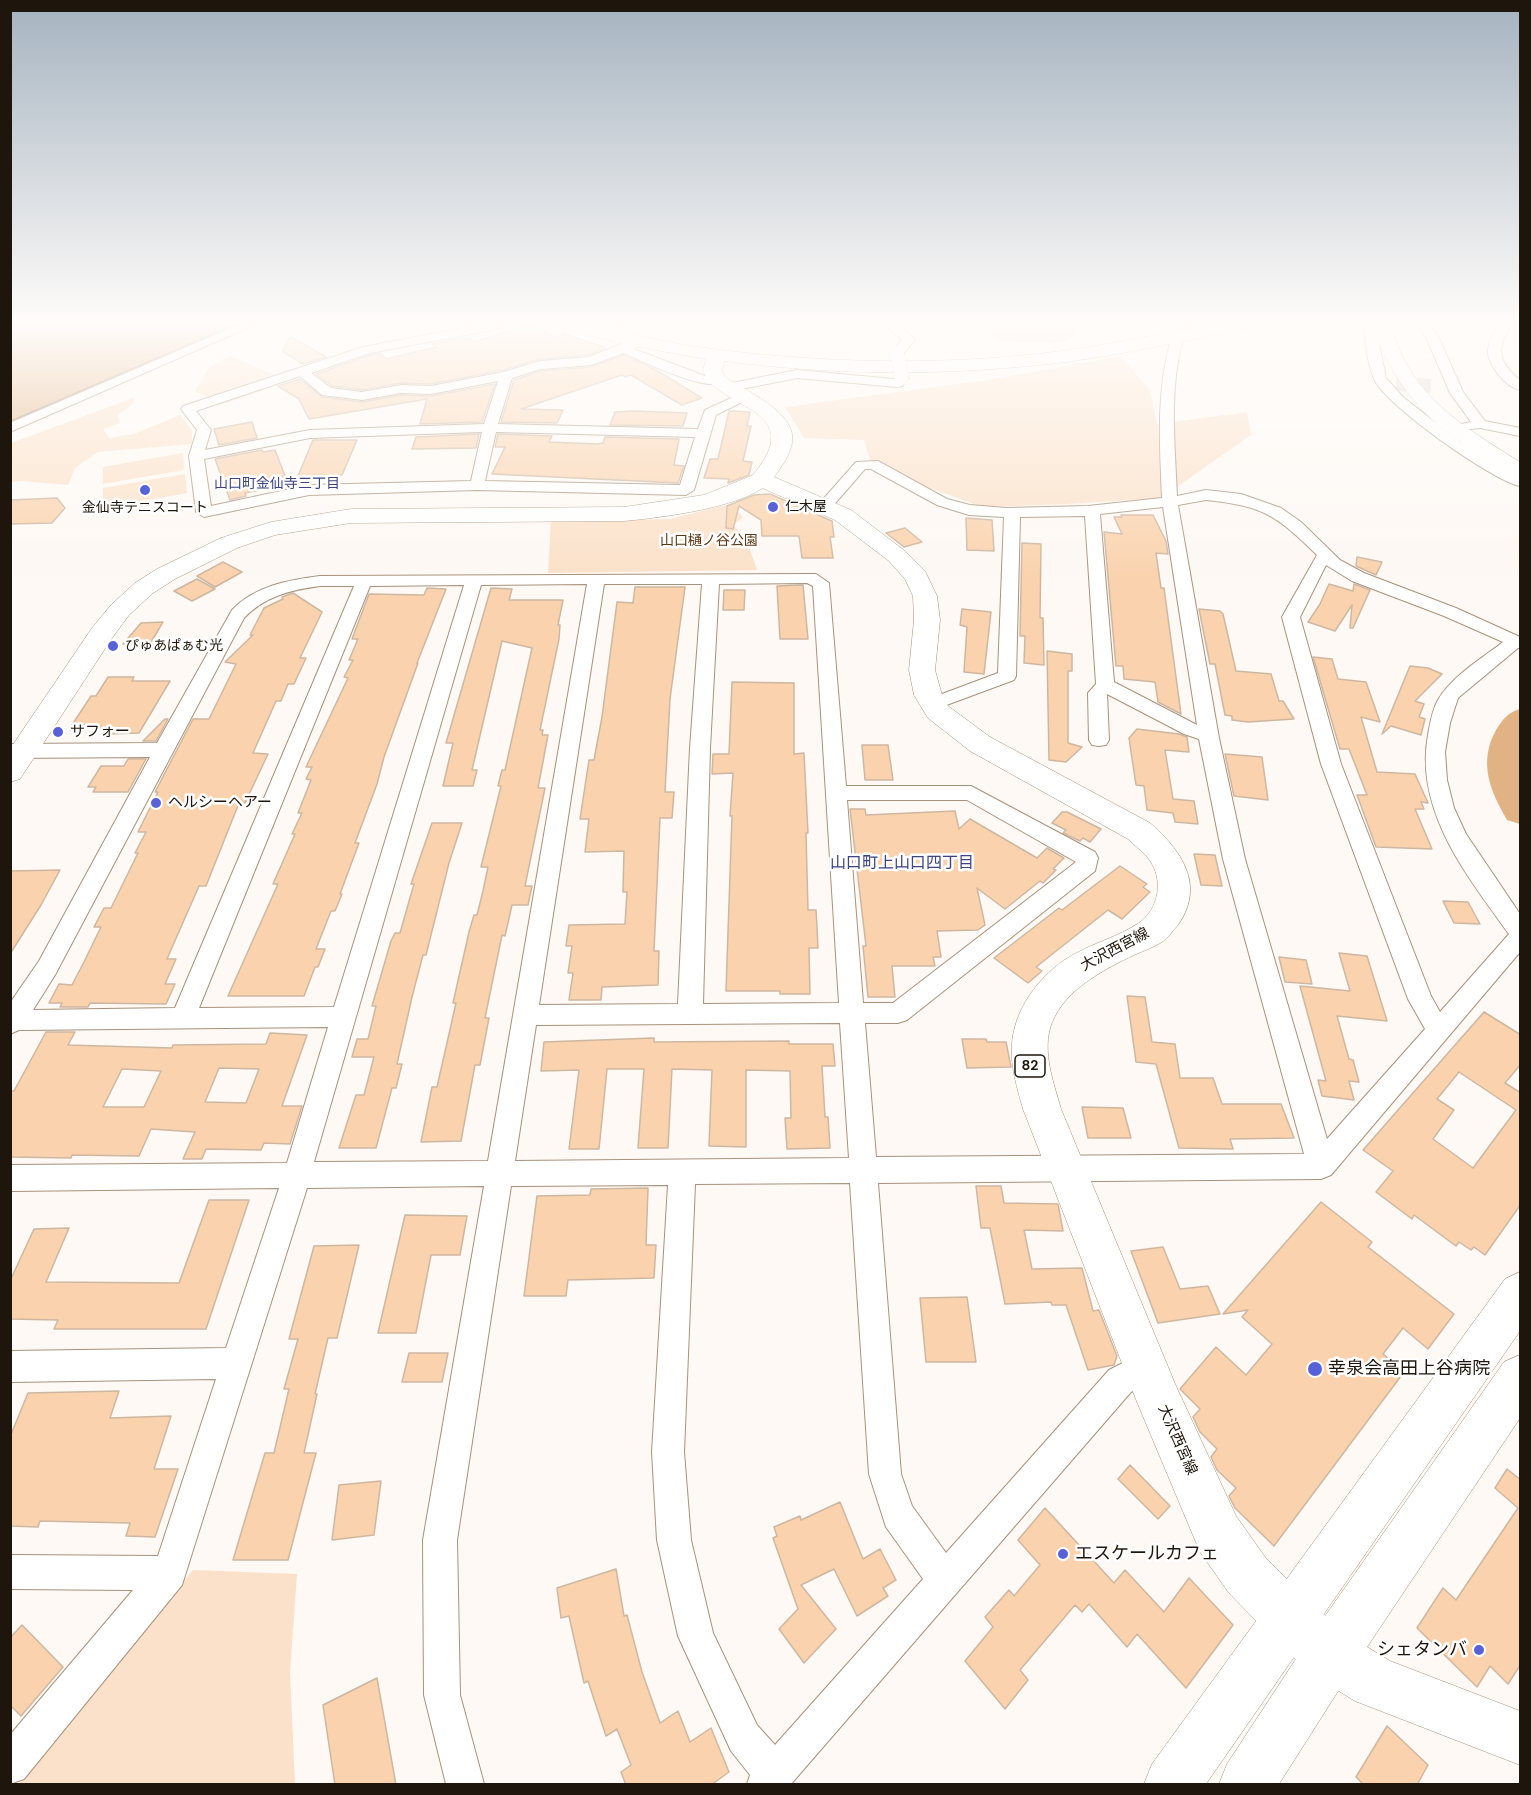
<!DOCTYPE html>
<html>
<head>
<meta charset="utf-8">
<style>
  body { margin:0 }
  #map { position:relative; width:1531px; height:1795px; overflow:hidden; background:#fef9f4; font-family:"DM Sans",sans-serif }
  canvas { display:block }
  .frame { position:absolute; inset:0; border:12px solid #1e160d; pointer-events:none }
</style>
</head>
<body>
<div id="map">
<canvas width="1531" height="1795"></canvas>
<div class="frame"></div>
</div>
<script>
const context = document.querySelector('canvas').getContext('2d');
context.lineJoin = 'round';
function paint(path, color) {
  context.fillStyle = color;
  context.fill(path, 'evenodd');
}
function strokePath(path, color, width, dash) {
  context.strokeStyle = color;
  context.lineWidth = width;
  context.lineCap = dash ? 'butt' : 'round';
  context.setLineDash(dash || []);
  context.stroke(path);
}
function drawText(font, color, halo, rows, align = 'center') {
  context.font = font + ' "DM Sans","Noto Sans JP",sans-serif';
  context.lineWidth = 5;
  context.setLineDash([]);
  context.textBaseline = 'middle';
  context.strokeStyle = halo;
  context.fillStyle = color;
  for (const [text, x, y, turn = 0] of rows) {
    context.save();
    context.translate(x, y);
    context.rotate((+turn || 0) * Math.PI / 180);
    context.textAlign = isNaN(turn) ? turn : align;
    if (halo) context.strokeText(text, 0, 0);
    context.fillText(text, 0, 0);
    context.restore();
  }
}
paint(new Path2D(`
  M984 325H1094L1061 343 999 342Z
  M230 356 276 375 254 384 262 391 224 404 196 392V388L202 382C203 369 218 361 230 356Z
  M1120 356 1150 390 1157 424 1247 412 1251 435 1161 498 1066 504 983 507 924 486 870 460 864 440 804 438 785 407 987 380Z
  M133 398V404L118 415 120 423 103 429 109 438 134 434 180 415 192 430V444L98 452 75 468 68 485 23 481 11 482V443Z
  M183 453 184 470 103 484V467Z
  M185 474 187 493 103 508V488Z
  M730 504 743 517 734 525 748 544 757 570 548 573 551 521 670 519Z
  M193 1570 297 1574 290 1672 295 1784H19Z`), '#fbe1c9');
const water = new Path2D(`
  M11 325H234L11 421Z`);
paint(water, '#e1b284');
strokePath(water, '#a68360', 1.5);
paint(new Path2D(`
  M1520 709V824L1507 820C1490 791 1478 762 1496 730 1503 719 1507 713 1520 709Z`), '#e1b284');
const building = new Path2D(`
  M526 325H534L557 338 564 333 606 348 588 355 540 359 503 370 431 384 401 383 362 390 332 386 316 374 371 355 380 353 386 359 436 347 432 344 469 337 474 342Z
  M290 336 326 357 303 364 282 351Z
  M624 355 656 370 702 398 682 405 631 375 625 377 622 375 521 409 563 410 557 423 501 422 514 380 541 371 591 367Z
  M300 379 322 397 362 402 401 395 431 396 495 384 482 422 420 424 427 399 309 419 299 399 278 386Z
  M634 411 687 413 683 426 610 425 615 412Z
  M729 411 750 412 747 426H751L743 461 752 462 749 475 728 483 729 479 704 478 710 459H718Z
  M252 422 257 438 219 445 214 429Z
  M479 434 476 448 412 449 416 437Z
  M498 434 552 436 549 442 597 444 603 443 605 437 679 439 674 465 684 466 678 483 492 474 505 447H495Z
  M313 440H357L342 475 298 476Z
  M262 450 263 452 275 450 285 476H282L285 485 245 493 246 496 230 500 215 459Z
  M770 494 832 521 834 537H830L833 558H802L799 536H762L761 520 739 506 733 529 726 528 727 506 754 495Z
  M57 498 65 508 52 523 10 524V500Z
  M1121 515H1153L1166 541 1168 554 1156 553 1161 588H1164L1181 714 1158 702 1155 682 1124 679 1123 666H1116L1104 532 1122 534 1114 517H1122Z
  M966 518 992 520 994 551 967 550Z
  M905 528 922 542 904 547 886 533Z
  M1022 543 1041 544 1040 618H1043L1044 665 1024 663 1025 636H1020Z
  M1357 557 1382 562 1376 575 1356 566Z
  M223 562 242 572 215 587 197 576Z
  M197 579 215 589 192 601 174 591Z
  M1329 584 1353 591 1354 584 1370 590 1353 628H1350L1352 605 1335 631 1308 622 1320 604Z
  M803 585 808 639H780L777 586Z
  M635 587H685L670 699 665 792H674L672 818H660L654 951H659L658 985 602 987 601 1000H569L573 973H568L572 946H566L569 925 625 924 627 892H623L624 851 585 852 589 819H580L589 760H594L602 717 617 602 633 603Z
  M427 588 446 589 417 663H418L384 757 377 784 355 843H359L340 894H342L335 911H331L316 949H325L318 967H315L304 996H228L278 884H273L295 834H292L302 813H298L311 780 306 779 312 767H306L348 678 344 677 353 660H349L358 639H352L369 594 424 595Z
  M491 588 512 589 509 600H563L558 625H560L559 639 540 730H543L542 735H548L538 788H545L525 886H532L528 905H512L505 936 502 935 485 1018H489L480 1065H475L461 1141 421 1142 432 1087H437L456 1003H453L469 932 474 915H477L483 891 488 867H481L501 786H498L502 770H505L532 648 502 641 472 770H477L473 786H443L453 743H446Z
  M724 590H745L744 610H723Z
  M293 593 322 612 300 658H306L294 684H288L281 701H276L253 753 268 754 245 803H239L206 886H199L167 959H176L165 984H175L166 1004 90 1003 88 1007H60L62 1003H49L59 984 72 985 84 962 101 927H94L104 908H111L138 853H135L146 832H138L158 792H155L193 719H209L236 664 225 662 253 635H250L264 608 283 599 282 597Z
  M962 609 991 612 984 674 964 672 967 627 960 625Z
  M1199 609 1220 611 1223 614 1236 671 1271 674 1279 701H1283L1294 719 1248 722 1232 720V716L1225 715 1215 664H1210Z
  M163 622 150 644H123L141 623Z
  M1047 651 1072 654V671H1068V743L1082 747 1066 762 1049 760Z
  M1313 657 1332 659 1338 679 1366 682 1380 722 1361 717 1377 772 1415 774 1428 803 1421 802 1424 809H1415L1432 849 1376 847 1357 795H1367L1349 749H1340Z
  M1410 666 1428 668 1442 674 1415 701 1424 704 1419 717 1425 719 1421 735 1391 726 1382 734Z
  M108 677H134L132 681H170L139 733 105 734 108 728H100L101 726 72 725 91 696H96Z
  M732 682 794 683V754L804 753 808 833H806L808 910H816L817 927 818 948H809L810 994H780V991H726L732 816H730L733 773 712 774 713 754H729Z
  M165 719H168L156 741H143Z
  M1137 729 1179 734 1187 737 1189 752 1165 750 1173 799 1194 801 1198 824 1175 822 1173 813 1147 810 1144 786 1136 785 1129 738Z
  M862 745H888L893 780H865Z
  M1225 754 1262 757 1268 800 1234 796Z
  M128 759H146L128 792H93L96 787H88L101 766H124Z
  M850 809H865L866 815 955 811 959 829 970 819 1037 858 1047 848 1064 858 1053 869 1056 870 1043 883 1040 881 1005 909 977 888 985 925 978 930 937 931 941 957H933L935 966H892L895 997H868L863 946H866Z
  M1062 812H1067L1101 829 1090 842 1083 838 1080 841 1063 833 1066 830 1052 823Z
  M432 823H462L449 863 426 955H423L412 997 397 1064H402L396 1088H392L376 1148H339L356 1095H364L374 1057H352L357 1039H368L376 1006H372L391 941 395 933H400L414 884H411Z
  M1194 854 1215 855 1222 886 1201 885Z
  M1120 866 1147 884 1143 887 1150 892 1122 919 1108 910 1036 967 1042 971 1028 983 994 958 1059 908 1062 910Z
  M60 870 41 905 10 954V871Z
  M1443 901 1468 902 1480 924 1454 923Z
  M1339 953 1367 956 1387 1021 1337 1016 1349 1059 1353 1060 1359 1082 1349 1081 1354 1100 1322 1096 1318 1080 1326 1081 1300 986 1350 991Z
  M1279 957 1306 960 1312 984 1285 982Z
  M1127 996 1145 997 1152 1042 1175 1044 1180 1078H1213L1222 1104H1281L1294 1138 1230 1139 1233 1149 1179 1148 1156 1064 1136 1062Z
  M1484 1012 1521 1035V1064L1505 1083 1521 1093V1204L1485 1255 1474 1247 1471 1250 1459 1242 1456 1246 1414 1215 1412 1219 1376 1192 1393 1171 1363 1150ZM1459 1072 1516 1110 1473 1168 1433 1139 1454 1110 1437 1099Z
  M46 1032H75L68 1045 172 1048 173 1045 266 1044 270 1033 307 1035 282 1106H302L290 1144 264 1143 261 1150 206 1149 202 1159H183L195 1132 151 1129 139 1156 72 1155 71 1158 10 1157V1091H14ZM219 1068 259 1069 246 1103 205 1102ZM122 1069 161 1071 144 1107H103Z
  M654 1038V1042L789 1041V1044H833L835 1066H822L825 1117H828L830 1148 787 1149 785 1118H791L790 1071 746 1070V1147L709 1146 712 1070 672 1069 668 1148H638L644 1069H607L599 1149H569L579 1070 541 1071 544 1042Z
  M962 1039H986L987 1042H1006L1011 1067 967 1068Z
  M1082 1107 1123 1108 1131 1138H1088Z
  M976 1186H1001L1004 1203 1058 1204 1063 1231 1024 1230 1032 1269 1082 1268 1093 1311 1099 1310 1117 1356 1114 1365 1088 1370 1066 1305H1052L1051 1302 1005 1304 990 1228H981Z
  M648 1188 646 1245H656L654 1278 568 1280 566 1296H524L537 1196 590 1195 591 1189Z
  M209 1200H249L206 1329H54L58 1320 10 1319V1281L34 1229 69 1228 46 1282 179 1283Z
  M1321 1202 1372 1242 1368 1247 1454 1314 1428 1349 1403 1328 1383 1354 1404 1372 1274 1546 1235 1508 1229 1496 1236 1488 1217 1470 1211 1457 1217 1449 1200 1432 1193 1417 1200 1409 1180 1389 1216 1347 1246 1375 1272 1344 1242 1317 1248 1310 1223 1314Z
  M405 1215 467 1216 460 1255H431L416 1333H378Z
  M359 1245 337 1338H328L315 1394H317L304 1453H316L288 1560H233L265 1453H274L289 1389H284L298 1339H289L314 1246Z
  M1163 1247 1180 1289 1208 1286 1220 1314 1158 1323 1131 1251Z
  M967 1297 976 1362H926L920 1298Z
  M409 1353H448L442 1382H402Z
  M119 1391 110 1418 171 1416 154 1469H178L155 1537 126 1536 130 1523 40 1521 38 1527 10 1526V1437L28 1393Z
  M1130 1465 1170 1506 1158 1519 1118 1479Z
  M1507 1469 1521 1480V1664L1508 1684 1490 1666 1477 1687 1417 1628 1443 1588 1456 1600 1518 1508 1495 1488Z
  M381 1481 374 1535 332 1540 339 1485Z
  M840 1502 863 1559 880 1549 896 1580 883 1588 888 1596 857 1616 834 1569 801 1585 836 1629 804 1663 779 1629 798 1609 773 1538 777 1536 774 1527 800 1516 801 1520Z
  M1045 1508 1114 1583 1125 1570 1164 1612 1189 1578 1233 1625 1186 1688 1137 1634 1127 1647 1089 1604 1082 1612 1075 1605 1020 1670 1028 1680 1005 1709 965 1661 993 1627 985 1617 1009 1590 1014 1596 1040 1565 1018 1540Z
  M616 1569 624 1616 627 1615 642 1672 660 1723 678 1711 690 1742 711 1728 729 1772 711 1785H626L621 1772 631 1765 617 1729 606 1736 588 1681 584 1683 569 1616 561 1618 557 1588Z
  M22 1625 63 1667 21 1716 10 1705V1638Z
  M377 1678 396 1785H335L323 1705Z
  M1387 1726 1428 1765 1417 1785H1364L1356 1777Z`);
paint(building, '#fad3ae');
strokePath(building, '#ceb7a1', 1.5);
strokePath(new Path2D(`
  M1396 384 1438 386`), '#dcd7d1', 14, [14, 7]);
const street = new Path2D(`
  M238 325H254L10 432V423Z
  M479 325H504L498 329 370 353 311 373 331 388 362 392 401 385 431 386 504 372 540 361 589 357 639 337 645 341 634 349 705 376 718 377 725 381C711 395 642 361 624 353L591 365 541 369 512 378 498 424 698 429 705 410 740 394H750L752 397 716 415 694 490 686 495 477 490 309 495 204 517 196 512 189 456 197 430 181 409 183 406 363 347ZM300 376 322 395 362 400 401 393 431 394 498 381 484 424 310 430 205 450 211 430 196 411ZM482 432 471 481 309 485 211 506 204 459 310 438ZM496 432 695 437 680 485 485 481Z
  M605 325H621L604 335H596V329Z
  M886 325H899L915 340 901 356 897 357 891 353 902 340Z
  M1178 325H1191L1183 331 1179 330Z
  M1363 325H1375L1386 378 1403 397 1460 442 1520 476V486C1493 481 1385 405 1374 379 1367 364 1366 342 1363 325Z
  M1417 325H1429L1438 336 1463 392 1485 421 1520 428V436L1480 428 1461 430 1459 427 1461 424 1471 422 1450 393 1426 337Z
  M1500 325H1512C1495 349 1498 362 1520 380V390C1506 387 1488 366 1488 351 1488 341 1494 332 1500 325Z
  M1176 339 1182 343C1169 393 1175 445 1177 496L1206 490 1241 494 1281 508 1301 522 1340 560 1364 573 1456 608 1520 637V648H1518L1458 698 1450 723 1445 752 1447 780 1454 808 1466 834 1520 914V952L1331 1175 1321 1179 878 1183 901 1474 912 1506 946 1553 1109 1370 1146 1351 1157 1356 1162 1367 1157 1378 1131 1392 791 1784H747L750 1775 731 1751 678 1636 657 1540 652 1452 668 1185 511 1186 457 1540 460 1695 484 1784H446L424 1695 423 1540 484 1186 307 1188 182 1585 24 1779 10 1784V1735L133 1590 10 1589V1555L158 1556 216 1379 10 1382V1351L226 1348 279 1188 10 1191V1165L287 1163 328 1027 19 1030 10 1034V1003L39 961 150 757 10 758V744L157 743 232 610C255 586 288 580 320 576L816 574 829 583 846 786H971L1095 852 1098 858 1095 871 907 1020 898 1023H865L876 1157 1304 1154 1223 859 1199 739 1184 734 1107 694 1109 740 1106 745 1099 746 1092 745 1089 740 1088 693 1096 684 1085 516 1020 517 1016 676 1014 680 933 710 926 708 924 704 926 700 998 673 1004 517 969 515 937 505 871 469H865L831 508H821L818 505 856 462 878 461 947 499 970 505 1006 508 1088 506 1162 498C1160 446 1156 394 1170 343ZM1206 500C1264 506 1276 515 1317 555L1282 617 1321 764 1408 999 1425 1029 1327 1139 1245 859 1219 738 1178 505ZM1163 507 1197 725 1114 682 1100 514ZM1326 565 1352 581 1444 616 1503 642C1481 659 1452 676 1438 700 1432 710 1430 724 1428 735 1414 811 1468 877 1509 934L1440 1012 1431 996 1341 764 1300 617ZM807 583 813 586 839 1003 703 1004 710 748 719 584ZM587 584 488 1161 314 1162 481 585ZM604 584H702L690 748 678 1004 539 1005ZM464 585 334 1007 199 1008 370 586ZM320 586H354L175 1008 33 1010 55 975 244 618C265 596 291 590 320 586ZM847 800H967L1076 862 893 1003H863ZM840 1023 849 1158 515 1161 536 1025ZM850 1183 869 1474 886 1527 923 1579 775 1745 757 1725 713 1633 691 1540 684 1452 695 1184Z
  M797 370 894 379 902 374 909 378 902 386 897 387 797 378 727 392 720 388 727 384Z`);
const secondary = new Path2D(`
  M761 472 769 474 772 479C753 507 657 518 624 521L351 523 275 535 237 548 175 579 153 593 129 615 112 638 20 779 10 782V749L92 628 111 605 135 583 157 569 221 538 271 522 351 509 624 507 704 495Z
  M1520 1272V1331L1206 1784H1144L1152 1764 1505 1279Z
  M1520 1355V1418L1349 1674 1279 1784H1219L1227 1764 1311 1636 1504 1362Z`);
const primary = new Path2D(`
  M561 325C605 324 647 339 691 346 753 355 817 360 880 361 950 362 1020 358 1088 347 1142 339 1195 324 1250 325L1247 329 1241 330C1183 341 1124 354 1066 362 952 376 837 376 724 361L722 371 725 377C746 391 798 413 792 443 790 456 781 467 774 477L851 510 905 551 925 571 937 596 940 620 935 670 942 695 948 706 990 737 1150 823C1181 850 1206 885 1178 925 1173 930 1168 938 1162 942 1154 947 1143 951 1134 955 1105 969 1070 987 1055 1016 1039 1045 1053 1080 1061 1109L1176 1386 1236 1516 1265 1557 1308 1601 1349 1636 1390 1661 1520 1711V1765L1355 1701 1311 1674 1272 1637 1229 1593 1200 1552 1137 1402 1023 1109C1014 1077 1005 1048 1019 1015 1026 997 1040 980 1054 968 1079 946 1114 940 1139 923 1160 908 1164 878 1148 858 1143 851 1134 845 1128 839L970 751 928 718 914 695 909 670 914 620 913 596 905 579 889 561 835 520 753 484 750 479C758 468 769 456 771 442 777 407 713 401 703 371L706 359 628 345 564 329Z
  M1371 325H1389C1397 343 1404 363 1416 379 1442 415 1483 439 1520 462V477L1512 476C1440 431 1404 407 1371 325Z`);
strokePath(street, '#a8927c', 2);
strokePath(secondary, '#a8927c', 1);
strokePath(primary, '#a8927c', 1);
paint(street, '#fff');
paint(secondary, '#fff');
paint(primary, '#fff');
const streetBridge = new Path2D(`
  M897 353 902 378`);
strokePath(streetBridge, '#a8927c', 14, []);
strokePath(streetBridge, '#fff', 14);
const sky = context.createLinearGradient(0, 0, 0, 576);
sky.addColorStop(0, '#a5b3c0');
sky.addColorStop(0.56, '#fffcfa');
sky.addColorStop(1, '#fffcfa00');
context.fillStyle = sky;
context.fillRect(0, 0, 1531, 576);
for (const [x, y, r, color] of [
  [145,490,6,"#5961d8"],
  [773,507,6,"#5961d8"],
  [113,646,6,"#5961d8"],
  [58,732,6,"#5961d8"],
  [156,803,6,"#5961d8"],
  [1315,1369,8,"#5961d8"],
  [1063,1554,6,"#5961d8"],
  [1479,1650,6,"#5961d8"]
]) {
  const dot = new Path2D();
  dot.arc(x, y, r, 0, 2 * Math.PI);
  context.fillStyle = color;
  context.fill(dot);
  strokePath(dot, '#fff', 2);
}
drawText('14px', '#3d4480', '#fff', [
  ["山口町金仙寺三丁目",277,484]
]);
drawText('14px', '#1e160d', '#fff', [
  ["仁木屋",785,507],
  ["金仙寺テニスコート",145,508,"center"],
  ["ぴゅあぱぁむ光",125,646]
], 'left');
drawText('14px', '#593916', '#fff', [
  ["山口樋ノ谷公園",709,541]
]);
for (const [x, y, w] of [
  [1030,1066,30]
]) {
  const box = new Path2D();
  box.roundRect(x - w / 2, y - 11, w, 22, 4.5);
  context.fillStyle = '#fff';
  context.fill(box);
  strokePath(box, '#1e160d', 1.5);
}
drawText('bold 14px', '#1e160d', null, [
  ["82",1030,1066]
]);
drawText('15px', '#1e160d', '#fff', [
  ["サフォー",70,732],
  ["ヘルシーヘアー",168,803]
], 'left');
drawText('15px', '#1e160d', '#fff', [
  ["大沢西宮線",1115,950,-28],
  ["大沢西宮線",1177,1440,66]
]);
drawText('16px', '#3d4480', '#fff', [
  ["山口町上山口四丁目",902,864]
]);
drawText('18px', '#1e160d', '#fff', [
  ["幸泉会高田上谷病院",1328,1369],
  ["エスケールカフェ",1075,1554],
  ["シェタンバ",1467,1650,"right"]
], 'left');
</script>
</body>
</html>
